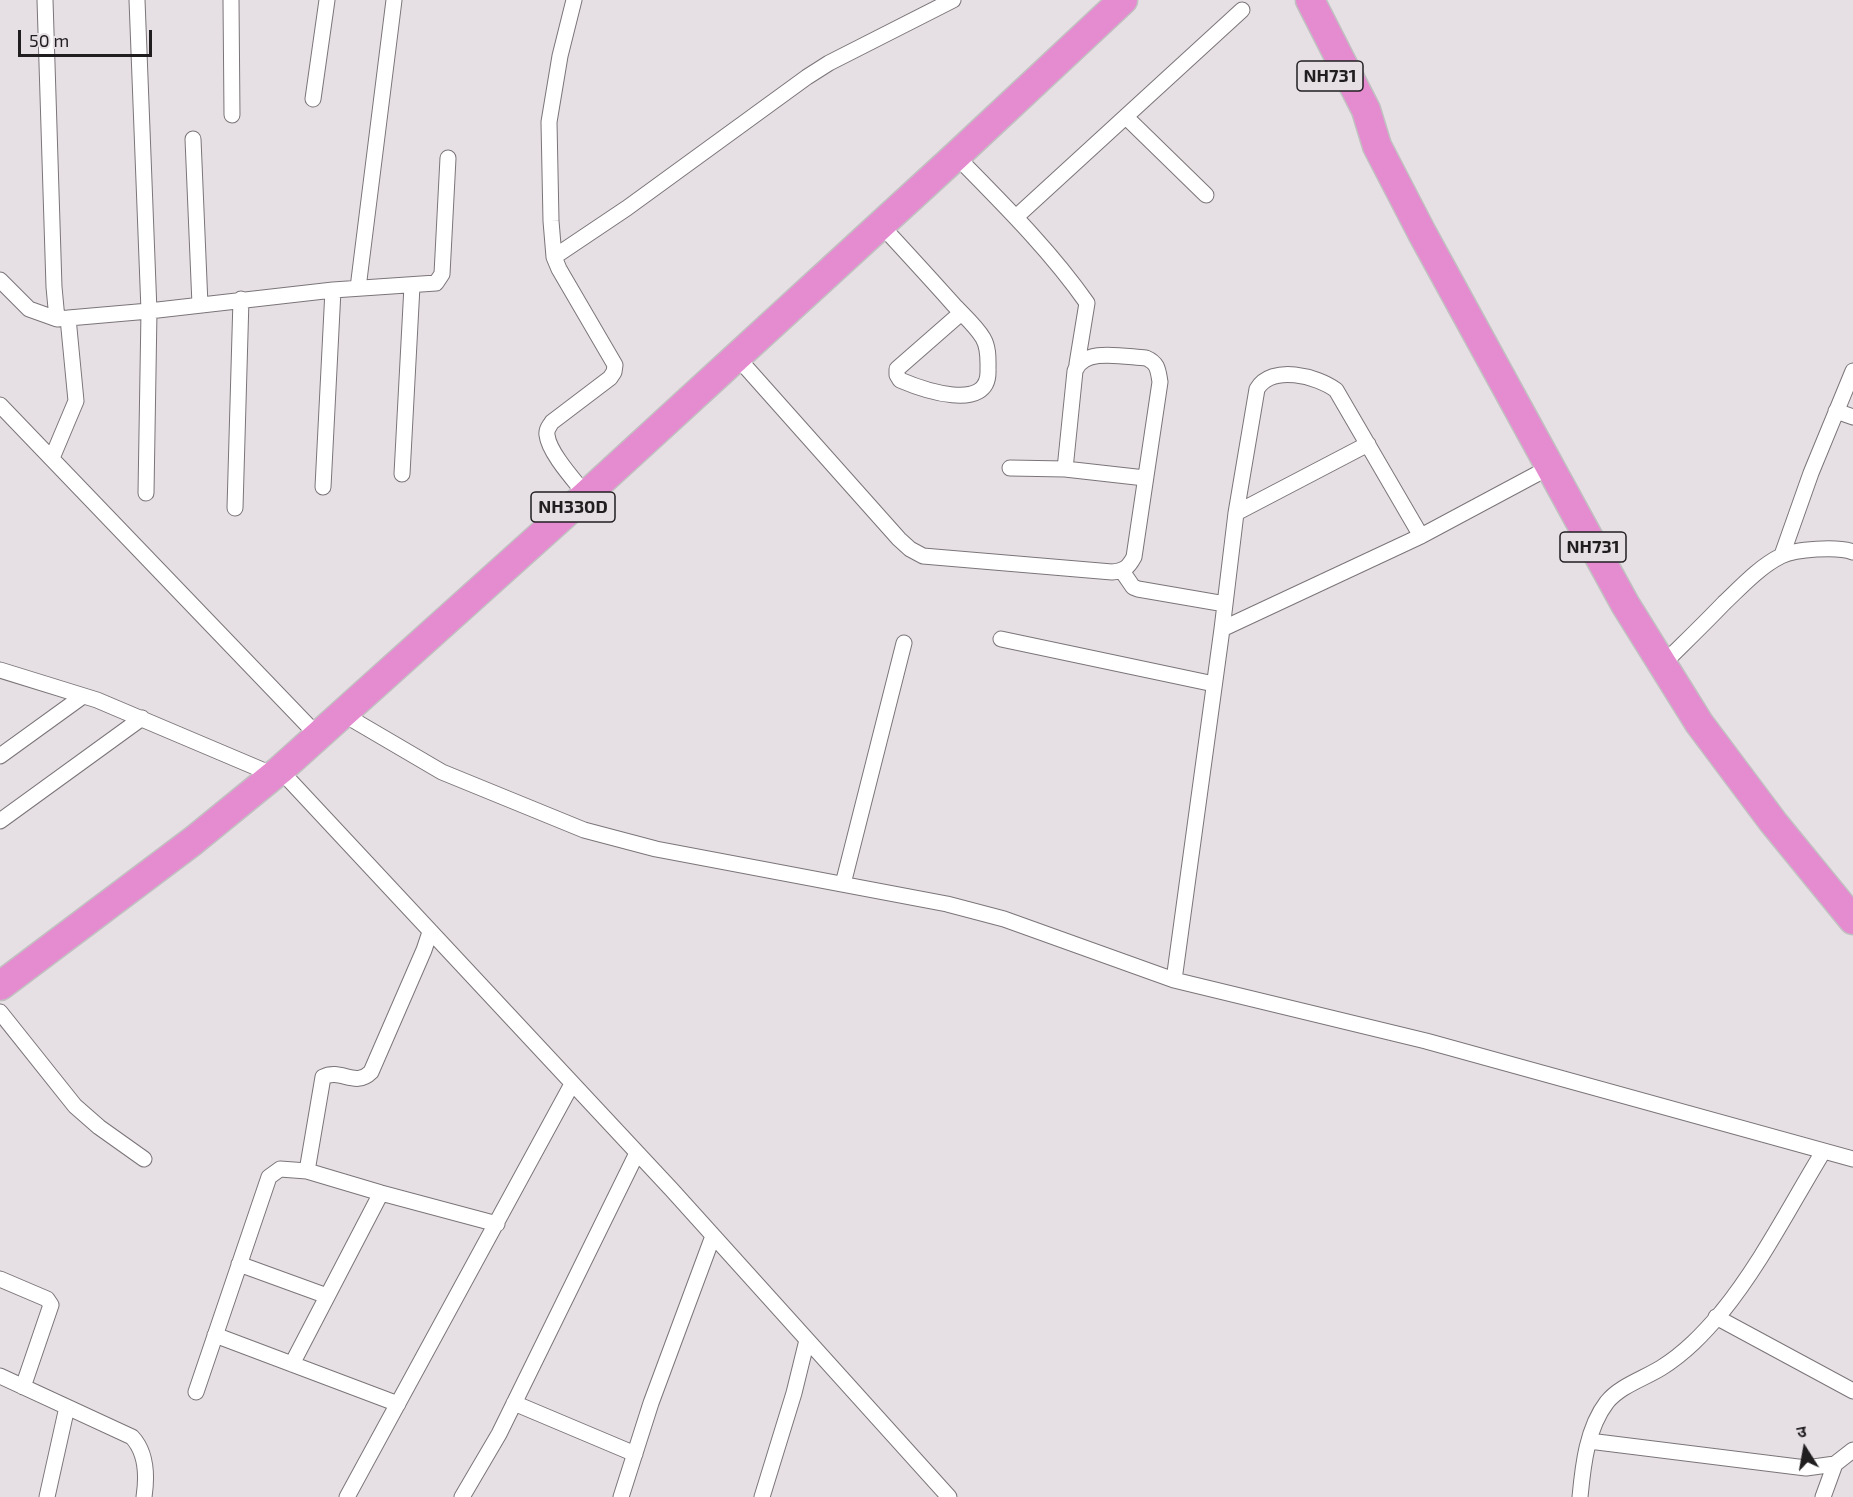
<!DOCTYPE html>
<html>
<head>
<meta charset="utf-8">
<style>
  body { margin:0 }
  #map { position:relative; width:1853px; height:1497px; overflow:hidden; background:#e6e0e4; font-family:"Exo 2","Noto Sans Devanagari",sans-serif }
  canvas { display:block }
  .north { position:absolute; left:1775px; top:1419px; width:60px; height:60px; -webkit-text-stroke:4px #e6e0e4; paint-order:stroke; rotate:349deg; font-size:16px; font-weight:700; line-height:24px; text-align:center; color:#211e20 }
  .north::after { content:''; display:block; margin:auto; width:21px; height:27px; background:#211e20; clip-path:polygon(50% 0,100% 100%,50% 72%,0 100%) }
  .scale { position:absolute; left:18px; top:30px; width:134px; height:27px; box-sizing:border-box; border:3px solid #211e20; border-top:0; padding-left:8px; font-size:18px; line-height:21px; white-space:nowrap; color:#211e20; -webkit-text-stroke:4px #e6e0e4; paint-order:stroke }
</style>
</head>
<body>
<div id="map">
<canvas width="1853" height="1497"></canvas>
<div class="north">उ</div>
<div class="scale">50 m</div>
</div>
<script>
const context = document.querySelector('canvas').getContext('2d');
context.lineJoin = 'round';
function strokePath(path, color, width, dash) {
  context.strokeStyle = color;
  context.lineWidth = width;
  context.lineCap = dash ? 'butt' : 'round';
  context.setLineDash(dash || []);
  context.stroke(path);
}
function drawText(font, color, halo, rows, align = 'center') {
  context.font = font + ' "Exo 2",sans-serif';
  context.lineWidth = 4.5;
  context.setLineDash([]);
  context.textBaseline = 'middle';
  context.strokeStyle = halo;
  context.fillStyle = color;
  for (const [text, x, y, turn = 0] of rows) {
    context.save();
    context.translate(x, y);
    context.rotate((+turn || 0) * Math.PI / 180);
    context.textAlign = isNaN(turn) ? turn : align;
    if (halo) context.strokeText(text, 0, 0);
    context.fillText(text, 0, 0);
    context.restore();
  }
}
const street = new Path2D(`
  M45 0 54 287 57 319
  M137 0 149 311 146 493
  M231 0 232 115
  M574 0 560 56 549 122 551 221 554 257 559 269 615 365 614 372 610 378 552 422C549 427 546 429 547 435 549 453 575 481 586 495
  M313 99 327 0
  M1126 117 1206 195
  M193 139 200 305
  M956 156C1002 203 1049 249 1087 303L1077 364
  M1016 217 1242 10
  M881 225C905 251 929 277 953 304 962 314 976 326 983 338 989 348 988 360 988 370 990 414 921 389 900 380L897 375V369L961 313
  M554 257 627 208 807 77 829 63 953 0
  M0 280 29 309 57 319 149 311 333 290 436 283 442 274 448 158
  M358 288 394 0
  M736 356 899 539 910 549 923 556 1112 572C1124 571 1128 568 1134 557L1160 382C1158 370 1158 363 1146 358 1125 357 1083 347 1075 371L1065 469
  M0 405 318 736
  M1836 411 1853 417
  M52 458 76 401 68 318
  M1010 468 1065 469 1145 478
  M402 474 412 286
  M323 487 333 290
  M235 508 241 299
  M1236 513 1368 444
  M1782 555 1811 473 1853 371
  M1122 571 1133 587 1138 589 1225 604
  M1222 629 1421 536 1550 467
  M1001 639 1214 684
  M1662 665C1683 644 1704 624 1724 603 1741 587 1759 567 1781 556 1795 549 1838 546 1853 552
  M0 670 97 700 274 775
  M343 714 442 772 584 830 656 849 947 904 1004 919 1174 980 1426 1041 1853 1159
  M0 756 83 696
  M280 770 672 1190 949 1497
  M0 821 142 718
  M843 884 904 643
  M1174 980 1222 629 1236 513 1257 389C1272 364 1317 376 1336 390L1421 536
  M0 1012 75 1106 99 1127 144 1159
  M307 1171 323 1077C341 1068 355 1088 371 1072L424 950 430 932
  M239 1264 327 1296
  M0 1279 47 1299 51 1305 23 1387
  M1716 1317 1853 1391
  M215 1335 398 1404
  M292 1364 381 1193
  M0 1376 132 1437C147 1453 147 1477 144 1497
  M196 1392 269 1177 280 1169 307 1171 381 1193 497 1224
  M514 1403 635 1454
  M1589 1441 1806 1468 1835 1464 1853 1450
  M47 1497 67 1407
  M347 1497 572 1084
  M462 1497 499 1434 637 1153
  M621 1497 651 1403 713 1236
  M762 1497 794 1393 807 1340
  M1580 1497C1583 1465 1587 1428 1607 1402 1620 1386 1643 1379 1661 1368 1685 1353 1703 1334 1721 1313 1761 1264 1790 1206 1823 1152
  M1823 1497 1835 1464`);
const highway = new Path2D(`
  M1310 0 1366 110 1377 146 1422 233 1625 604 1699 723 1773 822 1853 920
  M0 986 193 841 280 770 586 495 956 156 1123 0`);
strokePath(street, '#7b7579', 17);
strokePath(highway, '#c1c0c1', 31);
strokePath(street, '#fff', 15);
strokePath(highway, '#e58bd0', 28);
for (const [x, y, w] of [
  [1330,76,66],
  [573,507,84],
  [1593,547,66]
]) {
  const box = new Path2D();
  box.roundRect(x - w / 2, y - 15, w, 30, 4.5);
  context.fillStyle = '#e6e0e4';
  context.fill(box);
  strokePath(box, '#211e20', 1.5);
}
drawText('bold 18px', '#211e20', null, [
  ["NH731",1330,76],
  ["NH330D",573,507],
  ["NH731",1593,547]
]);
</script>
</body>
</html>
